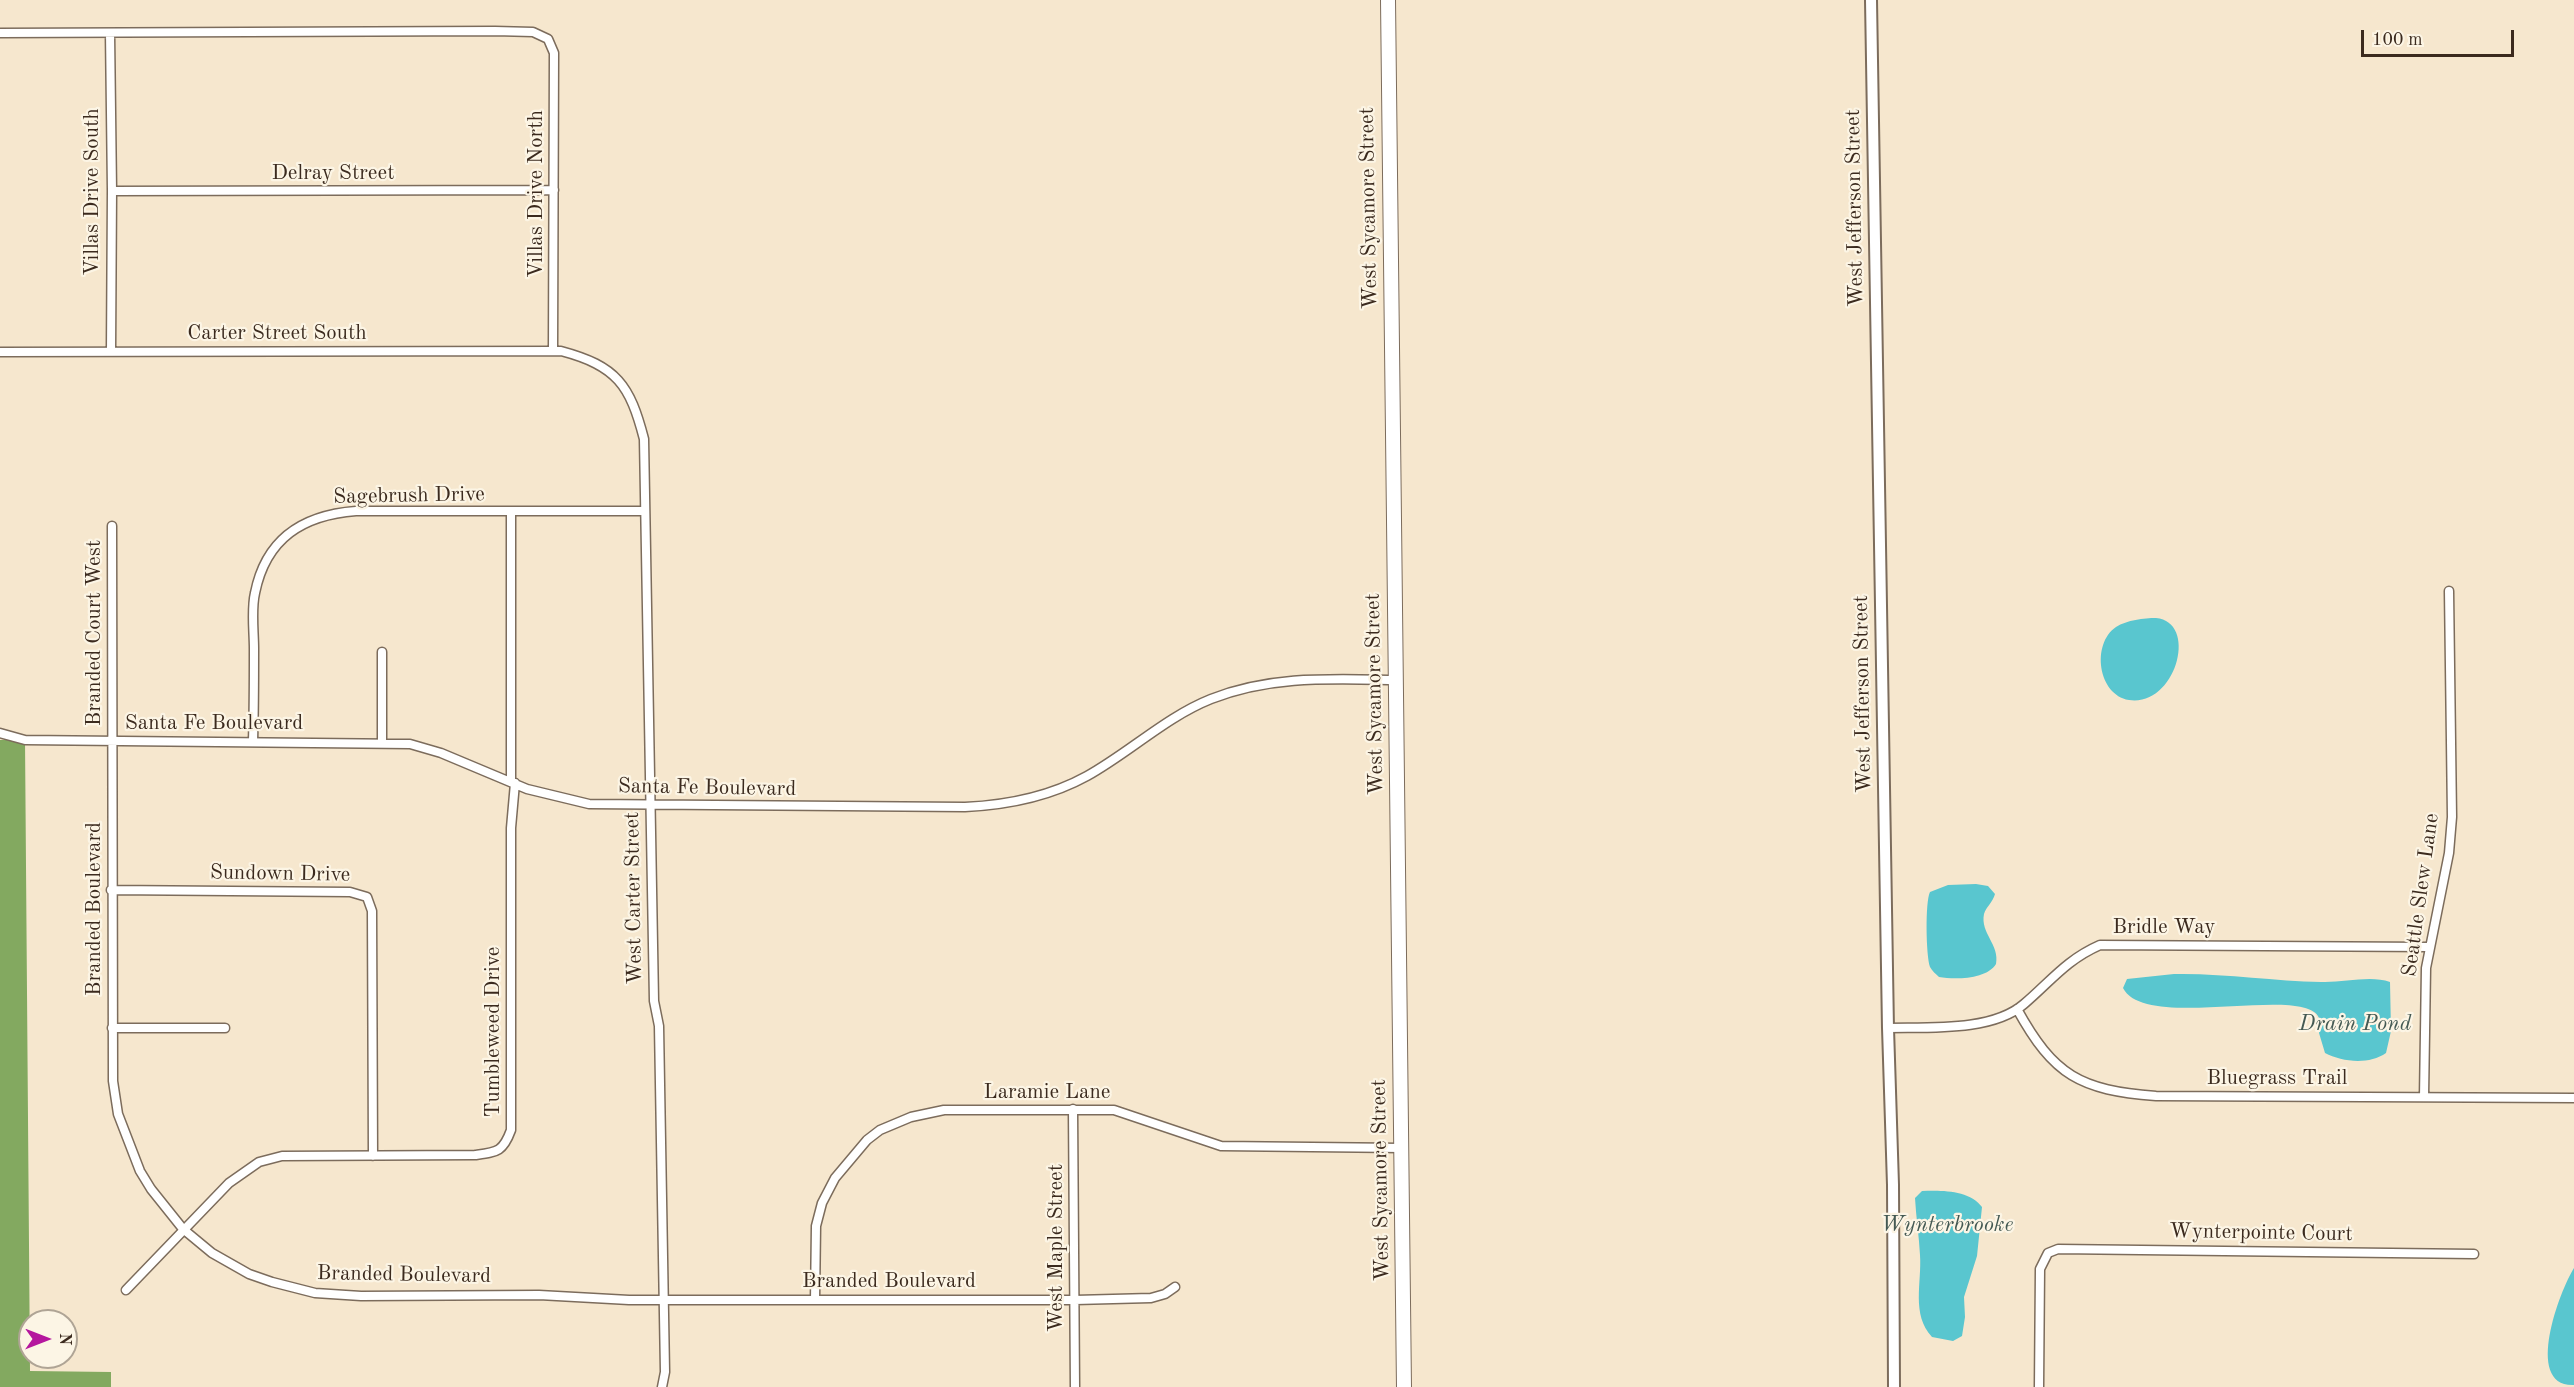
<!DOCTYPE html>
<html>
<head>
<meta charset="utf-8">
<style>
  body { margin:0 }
  #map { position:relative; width:2574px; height:1387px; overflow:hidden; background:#f6e7ce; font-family:"Old Standard TT",serif }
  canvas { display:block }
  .north { position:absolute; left:18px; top:1309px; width:60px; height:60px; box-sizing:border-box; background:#fcf5e5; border:2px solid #afa495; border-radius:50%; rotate:90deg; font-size:16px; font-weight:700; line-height:24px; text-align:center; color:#3b2a1e }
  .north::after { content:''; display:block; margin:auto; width:21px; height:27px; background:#b5179e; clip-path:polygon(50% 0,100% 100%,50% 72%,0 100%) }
  .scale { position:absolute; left:2361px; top:30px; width:153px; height:27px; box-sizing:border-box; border:3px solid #3b2a1e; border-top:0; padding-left:8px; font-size:18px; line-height:21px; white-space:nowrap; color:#3b2a1e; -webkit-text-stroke:4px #fcf5e5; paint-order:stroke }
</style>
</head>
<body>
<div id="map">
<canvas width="2574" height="1387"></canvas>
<div class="north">N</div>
<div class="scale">100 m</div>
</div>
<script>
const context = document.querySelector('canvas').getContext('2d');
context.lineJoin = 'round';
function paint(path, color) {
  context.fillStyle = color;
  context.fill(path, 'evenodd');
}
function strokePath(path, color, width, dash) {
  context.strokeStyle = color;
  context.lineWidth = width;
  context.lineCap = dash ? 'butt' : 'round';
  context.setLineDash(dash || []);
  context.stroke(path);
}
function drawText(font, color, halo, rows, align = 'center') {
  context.font = font + ' "Old Standard TT",serif';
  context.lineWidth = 4.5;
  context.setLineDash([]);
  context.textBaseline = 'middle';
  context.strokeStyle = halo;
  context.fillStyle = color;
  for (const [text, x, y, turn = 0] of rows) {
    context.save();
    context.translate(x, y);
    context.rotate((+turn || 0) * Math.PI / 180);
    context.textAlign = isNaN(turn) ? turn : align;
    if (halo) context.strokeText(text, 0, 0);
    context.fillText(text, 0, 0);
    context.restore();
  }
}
paint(new Path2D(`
  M20 739 25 740 30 1371 111 1372V1387H0V740Z`), '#83a960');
paint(new Path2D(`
  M2156 618C2199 622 2176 707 2129 700 2098 695 2091 644 2116 627 2127 620 2144 618 2156 618Z
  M1976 884 1988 886 1995 894C1993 902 1986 907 1984 914 1980 933 2000 945 1996 964 1987 979 1956 980 1939 977 1936 974 1932 971 1930 967 1926 955 1925 902 1930 892L1948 885Z
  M2174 974C2223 973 2272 981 2321 982 2343 983 2370 975 2390 982L2391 1031 2386 1053C2369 1065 2342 1062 2325 1053L2319 1033V1018C2305 984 2145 1032 2123 988L2127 979Z
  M1922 1191C1941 1190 1970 1190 1982 1207L1977 1256 1964 1297 1965 1317 1962 1336 1953 1341 1932 1337C1911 1314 1922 1283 1920 1255 1919 1236 1916 1217 1915 1198Z
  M2574 1268V1385C2523 1387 2560 1290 2574 1268Z`), '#59c6cf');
const minor = new Path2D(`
  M0 33 495 31 533 32 548 39 554 53 553 351
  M110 33 112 191 111 351
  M112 191 554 190
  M0 352 561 351C617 366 630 385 644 439L654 1001 659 1026 665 1372 662 1387
  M112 526 113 1081 118 1114 140 1171 151 1189 183 1229 212 1253 249 1274 272 1282 315 1293 361 1296 539 1295 629 1300H1075L1151 1298 1165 1294 1175 1287
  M382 652V742
  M0 733 25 740 410 744 441 753 527 789 589 804 965 807C1008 805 1049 797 1087 776 1130 752 1166 717 1211 699 1272 675 1333 679 1396 680
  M253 741C254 710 254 679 254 649 254 631 251 610 255 593 266 538 303 515 356 511H644
  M511 781V512
  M111 890 350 892 367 897 372 911 373 1156
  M2017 1009C2054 1076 2080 1090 2156 1096L2574 1098
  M112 1028H225
  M1888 1028C1927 1027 1992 1032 2024 1004 2051 981 2066 960 2100 945L2430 947
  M2424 1097 2426 968 2449 853 2452 817 2449 591
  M1073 1109 1075 1387
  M126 1290 229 1183 259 1162 282 1156 475 1155C497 1152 503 1152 511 1130V828L515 783
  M815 1300 816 1226 822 1203 835 1178 867 1140 880 1130 911 1117 944 1110H1114L1221 1146 1402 1148
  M2039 1387 2040 1269 2048 1253 2058 1249 2474 1254`);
const tertiary = new Path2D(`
  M1871 0 1888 1028 1893 1185 1894 1387`);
const primary = new Path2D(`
  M1388 0 1404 1387`);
strokePath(minor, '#7c6c5c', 11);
strokePath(tertiary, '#7c6c5c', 14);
strokePath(primary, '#7c6c5c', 16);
strokePath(minor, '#fff', 8);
strokePath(tertiary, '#fff', 10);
strokePath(primary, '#fff', 14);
drawText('21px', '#3b2a1e', '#fcf5e5', [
  ["Delray Street",333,173],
  ["Villas Drive South",92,192,-90],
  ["Villas Drive North",536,194,-90],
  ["West Sycamore Street",1369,208,-91],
  ["West Jefferson Street",1855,208,-91],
  ["Carter Street South",277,333],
  ["Sagebrush Drive",409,496,-1],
  ["Branded Court West",94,633,-90],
  ["West Sycamore Street",1375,694,-91],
  ["West Jefferson Street",1863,694,-91],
  ["Santa Fe Boulevard",214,723],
  ["Santa Fe Boulevard",707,788,1],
  ["Sundown Drive",280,874,1],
  ["Seattle Slew Lane",2421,895,-82],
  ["West Carter Street",634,898,-91],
  ["Branded Boulevard",94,909,-90],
  ["Bridle Way",2164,927],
  ["Tumbleweed Drive",493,1032,-90],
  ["Bluegrass Trail",2277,1078],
  ["Laramie Lane",1047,1092],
  ["West Sycamore Street",1381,1180,-91],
  ["Wynterpointe Court",2261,1233,1],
  ["West Maple Street",1056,1248,-90],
  ["Branded Boulevard",404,1275,1],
  ["Branded Boulevard",889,1281]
]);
drawText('italic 22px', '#445953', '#fcf5e5', [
  ["Drain Pond",2355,1024],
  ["Wynterbrooke",1947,1225]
]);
</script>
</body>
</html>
